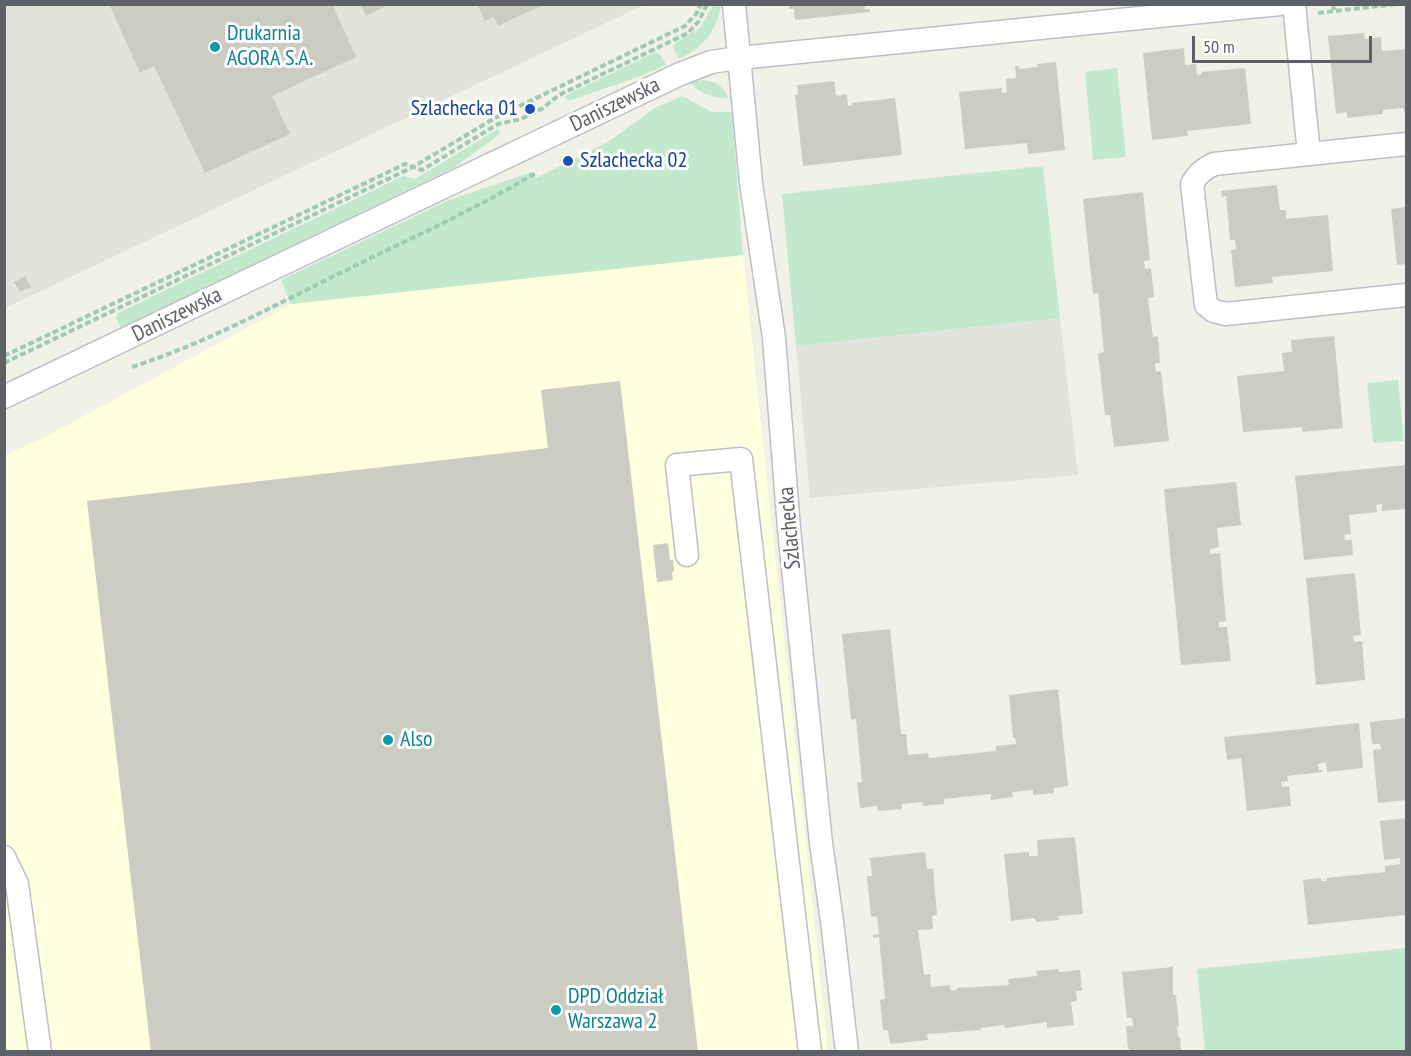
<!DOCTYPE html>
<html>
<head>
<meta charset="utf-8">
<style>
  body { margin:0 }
  #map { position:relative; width:1411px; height:1056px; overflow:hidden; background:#f1f1e7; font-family:"PT Sans Narrow",sans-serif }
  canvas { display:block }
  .frame { position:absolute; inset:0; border:6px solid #5e6068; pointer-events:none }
  .scale { position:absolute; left:1192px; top:36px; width:180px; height:27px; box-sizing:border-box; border:3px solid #5e6068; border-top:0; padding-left:8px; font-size:18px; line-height:21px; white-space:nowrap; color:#5e6068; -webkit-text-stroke:4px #fff; paint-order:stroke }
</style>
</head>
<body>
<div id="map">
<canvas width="1411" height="1056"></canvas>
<div class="frame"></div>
<div class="scale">50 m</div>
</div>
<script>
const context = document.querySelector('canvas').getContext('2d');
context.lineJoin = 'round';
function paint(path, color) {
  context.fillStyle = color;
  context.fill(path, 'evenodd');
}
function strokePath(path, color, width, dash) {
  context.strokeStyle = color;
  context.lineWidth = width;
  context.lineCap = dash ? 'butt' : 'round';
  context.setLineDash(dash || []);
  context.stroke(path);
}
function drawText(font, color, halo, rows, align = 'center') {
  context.font = font + ' "PT Sans Narrow",sans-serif';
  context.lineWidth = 6;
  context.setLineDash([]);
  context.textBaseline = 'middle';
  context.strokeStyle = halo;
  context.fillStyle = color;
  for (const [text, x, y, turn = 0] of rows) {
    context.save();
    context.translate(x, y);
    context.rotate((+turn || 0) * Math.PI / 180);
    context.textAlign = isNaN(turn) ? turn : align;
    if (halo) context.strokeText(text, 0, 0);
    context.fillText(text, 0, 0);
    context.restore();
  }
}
paint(new Path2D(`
  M743 255 828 1051 5 1052V455L45 437 291 304Z`), '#feffde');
paint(new Path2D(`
  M5 5H644L5 308Z
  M1060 318 1078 475 810 498 796 346Z`), '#e2e3db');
paint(new Path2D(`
  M713 5H721C717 31 703 48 679 59L673 47 675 43 700 28Z
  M656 52 660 54 666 65 641 76 568 101 565 96Z
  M1117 68 1126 157 1093 160 1085 72Z
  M701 80C715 80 723 86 729 98 714 98 701 94 690 83Z
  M682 96 712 112H732L743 255 291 304 281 280 449 200 532 172 536 178 608 142 655 108Z
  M498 129 500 134 453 168 121 328 116 318 118 313 403 176 415 179Z
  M1043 166 1060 318 796 346 782 194Z
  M1398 380 1404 441 1373 443 1367 383Z
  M1406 948V1051H1205L1197 969Z`), '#c3e9cd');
paint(new Path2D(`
  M109 4H332L356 57 272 96 290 134 205 173 154 66 140 73Z
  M361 4H390L366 16Z
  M477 4H545L498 26 494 17 485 21Z
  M789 4H864L865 9H870V12L795 20 794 9H789Z
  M1364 33 1365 39 1381 37 1382 51 1406 49V111L1404 112 1403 108 1383 110V114L1347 118V112L1336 114 1328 36Z
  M1184 48 1185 65 1196 64 1197 75 1202 74 1201 72 1245 68 1251 124 1187 131 1188 136 1152 140 1143 53Z
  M1056 62 1065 150 1028 154 1027 143 965 149 959 92 1002 88V93L1007 92 1006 79 1016 78 1015 66H1019V69L1038 67 1037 64Z
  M834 81 836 96 847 94 848 106 853 105 852 103 895 98 902 155 803 166 795 95H798L797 85Z
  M1277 185 1280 210H1286V219L1328 215 1333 271 1272 277 1273 283 1235 287 1231 250 1236 249 1235 240H1230L1226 196 1222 197 1221 191Z
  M1143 192 1150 260 1144 261 1145 269 1151 268 1154 297 1148 298 1153 337 1158 336 1160 363H1155L1156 372 1161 371 1169 441 1114 447 1110 415H1105L1098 353 1104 352 1098 293 1093 294 1083 199Z
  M1406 207V264L1397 265 1391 209Z
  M25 276 31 287 20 292 14 282Z
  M1334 336 1343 428 1303 432 1302 427 1243 432 1237 376 1284 371 1282 353 1292 352 1291 340Z
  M620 381 698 1052H151L87 501 548 448 541 390Z
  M1406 465V509L1382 511V504L1376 505 1377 512 1349 515 1351 534 1344 535 1345 540H1352L1353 555 1304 560 1295 476Z
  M1236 482 1241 525 1217 528 1219 547 1210 549V554L1220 553 1226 621 1219 622V627H1227L1231 661 1181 665 1164 489Z
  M668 543 670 560H673L674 571 672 572 673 580 657 582 653 545Z
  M1355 573 1361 635 1353 636 1354 642 1362 641 1365 680 1316 685 1306 578Z
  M890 629 901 734H906L908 755 928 753 929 758 996 751V746L1016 744 1015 738H1013L1009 695 1058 689 1068 786 1054 788V793L1033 795V790L1012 792 1013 797 991 800V794L944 799V804L923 806 922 802 902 804V809L878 811 877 806 860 808 857 782H862L856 719 851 720 842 634Z
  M1406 718V800L1378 803 1373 750 1381 749 1380 744H1372L1370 722Z
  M1359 723 1363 768 1327 772 1326 762 1318 764 1319 770H1322V772L1287 776 1288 781 1281 782 1282 787 1289 786 1291 806 1247 811 1241 758 1227 760 1224 737Z
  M1406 818V915L1308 925 1303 880 1321 878V881H1327L1326 878 1385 872V866L1400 864V858L1384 860 1380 821Z
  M1075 837 1083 914 1058 916 1059 920 1036 922 1035 918 1011 921 1004 854 1029 852V856H1038L1037 840Z
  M925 852 927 869H933L937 915 932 916 933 929 918 930 924 975 930 974 931 987 950 985 951 991 957 990V988L1009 985 1008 979 1037 976 1036 971 1059 969V972L1080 970 1082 991H1076L1077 1001 1071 1002 1074 1025 1047 1028V1022L1005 1028 1004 1025 980 1028 981 1030 927 1034 928 1040 890 1044 888 1030H883L880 1000 885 999 879 937 873 938V935L879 934 877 916 871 917 867 876H872L870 858Z
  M1173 967V995H1176L1179 1026 1177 1027 1178 1037H1180L1181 1052H1131L1130 1049H1128L1126 1026H1133L1132 1018H1127L1122 972Z`), '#ccccc3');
const minor = new Path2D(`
  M734 4 751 183 774 338 789 529 821 843 832 921 847 1052
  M1294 4 1309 154 1214 164C1204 169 1198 173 1192 184L1206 305 1214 311 1226 314 1406 295
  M1309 154 1406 144
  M4 397 680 74 711 62 739 58 1280 4
  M687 555 677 465 741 459 810 1052
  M4 857 17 884 40 1052`);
strokePath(minor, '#bebfc6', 25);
strokePath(new Path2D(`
  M1333 4 1334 11 1398 4
  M1318 13 1334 11
  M4 356 405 164 422 170 498 124 521 119 543 108 559 95 688 33 699 21 707 4
  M4 363 413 167 495 118 685 26 696 14 701 4
  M132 367C203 344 270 308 336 275 403 242 472 211 536 173`), '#9ccab5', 4, [6, 3]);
strokePath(minor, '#fff', 22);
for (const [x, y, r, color] of [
  [215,47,6,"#0f9aa8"],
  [530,109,6,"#1a4fb4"],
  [568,161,6,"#1a4fb4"],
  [388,740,6,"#0f9aa8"],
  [556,1010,6,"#0f9aa8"]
]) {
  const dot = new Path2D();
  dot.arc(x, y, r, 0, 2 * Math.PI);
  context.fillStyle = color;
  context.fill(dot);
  strokePath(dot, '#fff', 2);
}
drawText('22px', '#0d838f', '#fff', [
  ["Drukarnia",227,34],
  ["AGORA S.A.",227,59],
  ["Also",400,740],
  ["DPD Oddział",568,997],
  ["Warszawa 2",568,1022]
], 'left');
drawText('22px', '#5e6068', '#fff', [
  ["Daniszewska",615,105,-26],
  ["Daniszewska",177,315,-26],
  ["Szlachecka",790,528,-95]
]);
drawText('22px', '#164399', '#fff', [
  ["Szlachecka 01",518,109],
  ["Szlachecka 02",580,161,"left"]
], 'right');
</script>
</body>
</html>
